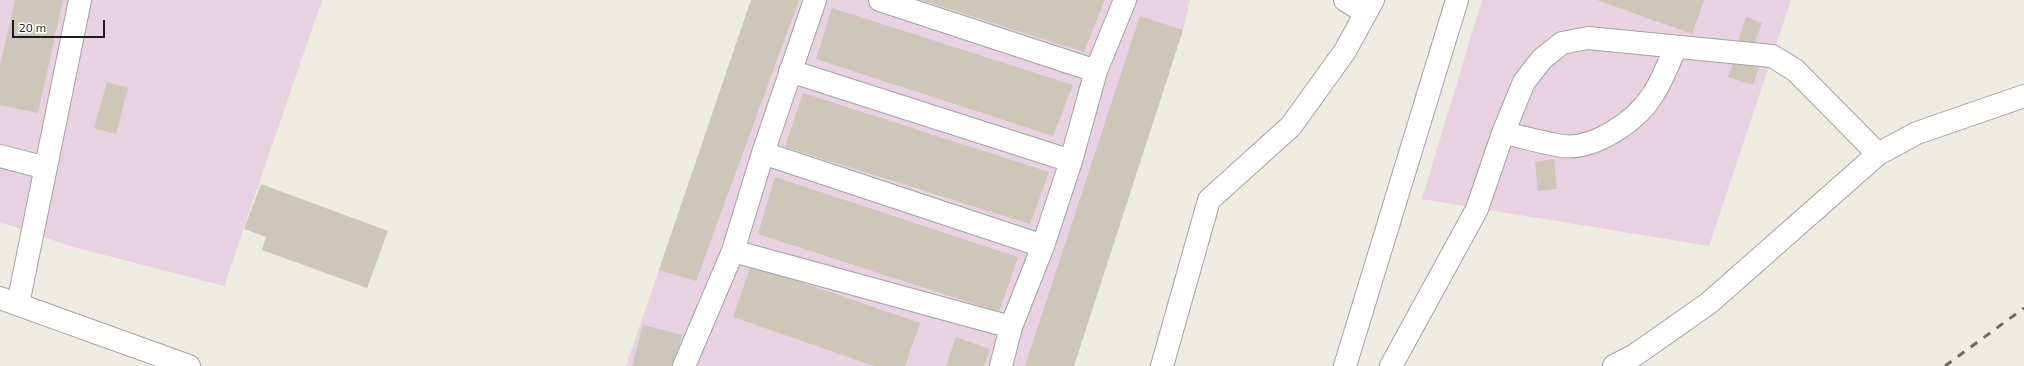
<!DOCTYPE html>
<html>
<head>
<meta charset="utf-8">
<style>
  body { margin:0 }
  #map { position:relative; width:2024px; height:366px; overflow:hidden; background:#eeece0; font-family:"Exo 2",sans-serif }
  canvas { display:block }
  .scale { position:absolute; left:12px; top:20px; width:93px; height:18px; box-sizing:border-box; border:2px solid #1c1c1c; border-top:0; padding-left:5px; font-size:12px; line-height:14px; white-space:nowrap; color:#1c1c1c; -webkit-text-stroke:3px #fff; paint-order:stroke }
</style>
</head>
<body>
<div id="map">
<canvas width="2024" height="366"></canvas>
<div class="scale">20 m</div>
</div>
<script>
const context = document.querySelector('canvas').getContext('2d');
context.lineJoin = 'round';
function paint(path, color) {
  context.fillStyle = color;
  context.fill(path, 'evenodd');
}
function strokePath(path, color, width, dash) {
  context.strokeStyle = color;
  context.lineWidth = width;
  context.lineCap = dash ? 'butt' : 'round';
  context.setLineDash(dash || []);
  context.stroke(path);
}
paint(new Path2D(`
  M0 0H322L224 286 70 246 0 222Z
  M751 0H1190L1183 30 1074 366H626Z
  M1482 0H1791L1709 246 1422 199Z`), '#e8d1e0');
paint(new Path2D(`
  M15 0H63L38 113 0 105V66Z
  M751 0H799L696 281 659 270Z
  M921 0H1105L1084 52Z
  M1597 0H1704L1692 34Z
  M832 8 1073 85 1053 136 816 59Z
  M1140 16 1183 30 1074 366H1025Z
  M1746 17 1762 23 1752 50 1737 44Z
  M1735 58 1759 66 1753 85 1728 77Z
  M107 82 128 88 116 134 94 128Z
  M803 93 1049 172 1030 224 785 147Z
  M1554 159 1557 189 1538 191 1535 162Z
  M775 177 1018 257 999 312 758 234Z
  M261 184 388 231 367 288 262 250 266 237 244 229Z
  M751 265 920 323 905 366H874L733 317Z
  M643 325 682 335 674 366H632Z
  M956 337 990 349 984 366H946Z`), '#cec6b9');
const minor = new Path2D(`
  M880 0 1096 71
  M1345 0 1366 13
  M790 71 1071 161
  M1503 133C1523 137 1543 143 1563 146 1594 150 1636 121 1652 96 1662 82 1668 63 1676 47
  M763 153 1043 246
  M0 156 46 168
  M733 251 1011 327
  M0 298 189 366
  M18 304 80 0
  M684 366 733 251 763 153 815 0
  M1001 366 1011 327 1043 246 1071 161 1096 71 1125 0
  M1162 366 1209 200 1291 126 1345 51 1373 0
  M1345 366 1457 0
  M1391 366 1477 209 1503 133 1524 82 1542 59 1562 43 1588 38 1772 56 1795 70 1878 154
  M1614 366 1635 355 1709 303 1878 154 1917 133 2024 96`);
strokePath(minor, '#a3a3a3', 24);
strokePath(minor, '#fff', 22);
strokePath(new Path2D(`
  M1945 366 2024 308`), '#6a6a6a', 3, [8, 8]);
</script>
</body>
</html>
